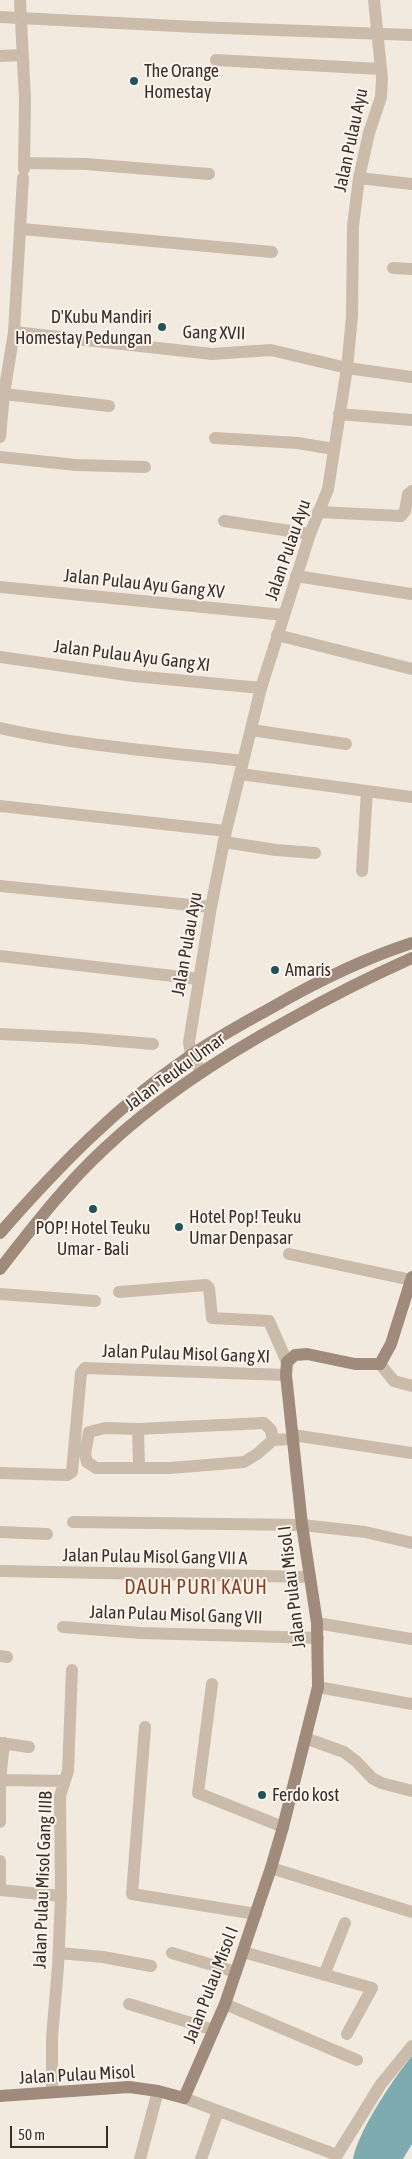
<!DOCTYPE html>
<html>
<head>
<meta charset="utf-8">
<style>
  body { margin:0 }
  #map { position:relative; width:412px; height:2159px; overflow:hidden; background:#f3eadf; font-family:"Asap Condensed",sans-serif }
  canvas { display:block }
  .scale { position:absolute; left:10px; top:2126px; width:98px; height:22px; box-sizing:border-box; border:2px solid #392f2a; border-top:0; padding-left:6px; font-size:15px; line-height:18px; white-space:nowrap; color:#392f2a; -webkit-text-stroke:4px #faf4ec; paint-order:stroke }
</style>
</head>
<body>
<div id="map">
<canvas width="412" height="2159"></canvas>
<div class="scale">50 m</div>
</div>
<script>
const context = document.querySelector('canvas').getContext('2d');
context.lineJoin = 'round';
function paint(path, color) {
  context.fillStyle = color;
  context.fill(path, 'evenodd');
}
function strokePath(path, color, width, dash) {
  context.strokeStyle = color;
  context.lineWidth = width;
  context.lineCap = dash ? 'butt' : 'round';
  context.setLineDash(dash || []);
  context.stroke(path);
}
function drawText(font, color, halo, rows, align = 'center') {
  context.font = font + ' "Asap Condensed",sans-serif';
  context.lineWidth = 4;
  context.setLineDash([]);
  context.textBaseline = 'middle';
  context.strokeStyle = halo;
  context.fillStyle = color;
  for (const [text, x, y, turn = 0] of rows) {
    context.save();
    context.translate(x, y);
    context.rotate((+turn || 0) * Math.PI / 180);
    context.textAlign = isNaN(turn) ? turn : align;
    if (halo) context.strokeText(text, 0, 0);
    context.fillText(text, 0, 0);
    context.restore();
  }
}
paint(new Path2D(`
  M412 2056V2144L403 2159H353C357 2133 394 2077 412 2056Z`), '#7eabb0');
strokePath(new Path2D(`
  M20 0 25 100 24 169
  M0 17 196 27 412 35
  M0 56 22 55
  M216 60 380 69
  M24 163 86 164 209 174
  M359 178 412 184
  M22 229 272 252
  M393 268 412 269
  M14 332 212 354 271 350 347 368 412 377
  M4 394 109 406
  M339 414 412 420
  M0 437 4 394 14 332 23 178
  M215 438 298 443 333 449
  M0 457 76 465 145 467
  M318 512 401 516 405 511 408 494 412 491
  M224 521 310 534
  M296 576 412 594
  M0 587 284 615
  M277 635 412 669
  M0 657 134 676 261 688
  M0 728C81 746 162 752 243 761
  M251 730 346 744
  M240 774 412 797
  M0 806 226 831
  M224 842 276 850 315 853
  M362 871 367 791
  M0 886 211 907
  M0 956 199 979
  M0 1034 82 1038 153 1044
  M201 1071 191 1055 189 1042 211 907 226 831 261 688 310 534 328 489 347 368 352 317 353 226 359 178 369 133 381 97 382 78 374 0
  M289 1254 411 1280
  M119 1292 206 1285 209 1288 212 1318 269 1321 287 1362
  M0 1294 95 1301
  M380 1364 394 1381 412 1386
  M138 1429 139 1467
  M293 1435 412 1453
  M273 1440 271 1430 264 1423 138 1429 105 1428 89 1432 85 1454 87 1462 96 1468H170L244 1462 257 1454 273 1440 294 1439
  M0 1473 67 1475 72 1472 81 1373 85 1368 286 1375
  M73 1522 302 1525 365 1532 412 1543
  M0 1532 47 1534
  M0 1571 310 1577
  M317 1623 412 1639
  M63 1627 141 1633 318 1638
  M0 1656 7 1657
  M212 1684 198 1793 283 1827
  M318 1687 412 1704
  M145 1727 132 1894 256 1914
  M305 1738 344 1752 357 1762 372 1778 381 1783 412 1791
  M0 1743 29 1747
  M0 1780 65 1781
  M0 1822V1780L4 1743
  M0 1861V1890
  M271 1868 412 1912
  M0 1890 61 1896
  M243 1952 372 1988 347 2034
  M59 1953 103 1957 151 1966
  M172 1953 236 1972
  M324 1975 345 1923
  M129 2004 214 2030
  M225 2004 357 2060
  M52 2092V2037L58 1967 61 1896 60 1796 68 1771 72 1670
  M184 2098 337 2155 381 2084 412 2046
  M140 2159 158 2091
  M201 2159 218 2111`), '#cbbbab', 12);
strokePath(new Path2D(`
  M0 1233C57 1168 118 1105 190 1056 216 1038 244 1023 271 1008 316 982 363 959 412 943
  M0 1269C33 1227 65 1185 104 1149 159 1097 221 1057 287 1021 328 998 369 977 412 958
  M0 2096 129 2087 158 2091 184 2098 225 2004 271 1868 283 1827 318 1687 317 1623 302 1525 286 1375 287 1362 295 1355 307 1354 355 1364H380L391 1344 412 1277`), '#9f8a7c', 12);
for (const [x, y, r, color] of [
  [134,81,5,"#20535a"],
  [162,327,5,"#20535a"],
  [275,970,5,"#20535a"],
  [93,1209,5,"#20535a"],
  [179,1227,5,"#20535a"],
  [262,1795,5,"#20535a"]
]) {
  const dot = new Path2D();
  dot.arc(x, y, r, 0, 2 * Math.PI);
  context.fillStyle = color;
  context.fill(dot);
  strokePath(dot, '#faf4ec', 2);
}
drawText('18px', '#392f2a', '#faf4ec', [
  ["The Orange",144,71],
  ["Homestay",144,92],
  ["D'Kubu Mandiri",152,317,"right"],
  ["Homestay Pedungan",152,338,"right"],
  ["Amaris",285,970],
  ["Hotel Pop! Teuku",189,1217],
  ["Umar Denpasar",189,1238],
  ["POP! Hotel Teuku",93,1228,"center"],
  ["Umar - Bali",93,1249,"center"],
  ["Ferdo kost",272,1795]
], 'left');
drawText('18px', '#392f2a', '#faf4ec', [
  ["Jalan Pulau Ayu",351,140,-78],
  ["Gang XVII",214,333,1],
  ["Jalan Pulau Ayu",288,550,-71],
  ["Jalan Pulau Ayu Gang XV",144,584,6],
  ["Jalan Pulau Ayu Gang XI",132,656,7],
  ["Jalan Pulau Ayu",187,944,-80],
  ["Jalan Teuku Umar",175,1072,-36],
  ["Jalan Pulau Misol Gang XI",186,1354,2],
  ["Jalan Pulau Misol Gang VII A",155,1557,1],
  ["Jalan Pulau Misol I",292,1587,-97],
  ["Jalan Pulau Misol Gang VII",176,1615,2],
  ["Jalan Pulau Misol Gang IIIB",43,1880,-88],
  ["Jalan Pulau Misol I",211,1985,-69],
  ["Jalan Pulau Misol",77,2075,-3]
]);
context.letterSpacing = '1px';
drawText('20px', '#874024', '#faf4ec', [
  ["DAUH PURI KAUH",196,1588]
]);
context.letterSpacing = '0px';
</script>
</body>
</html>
